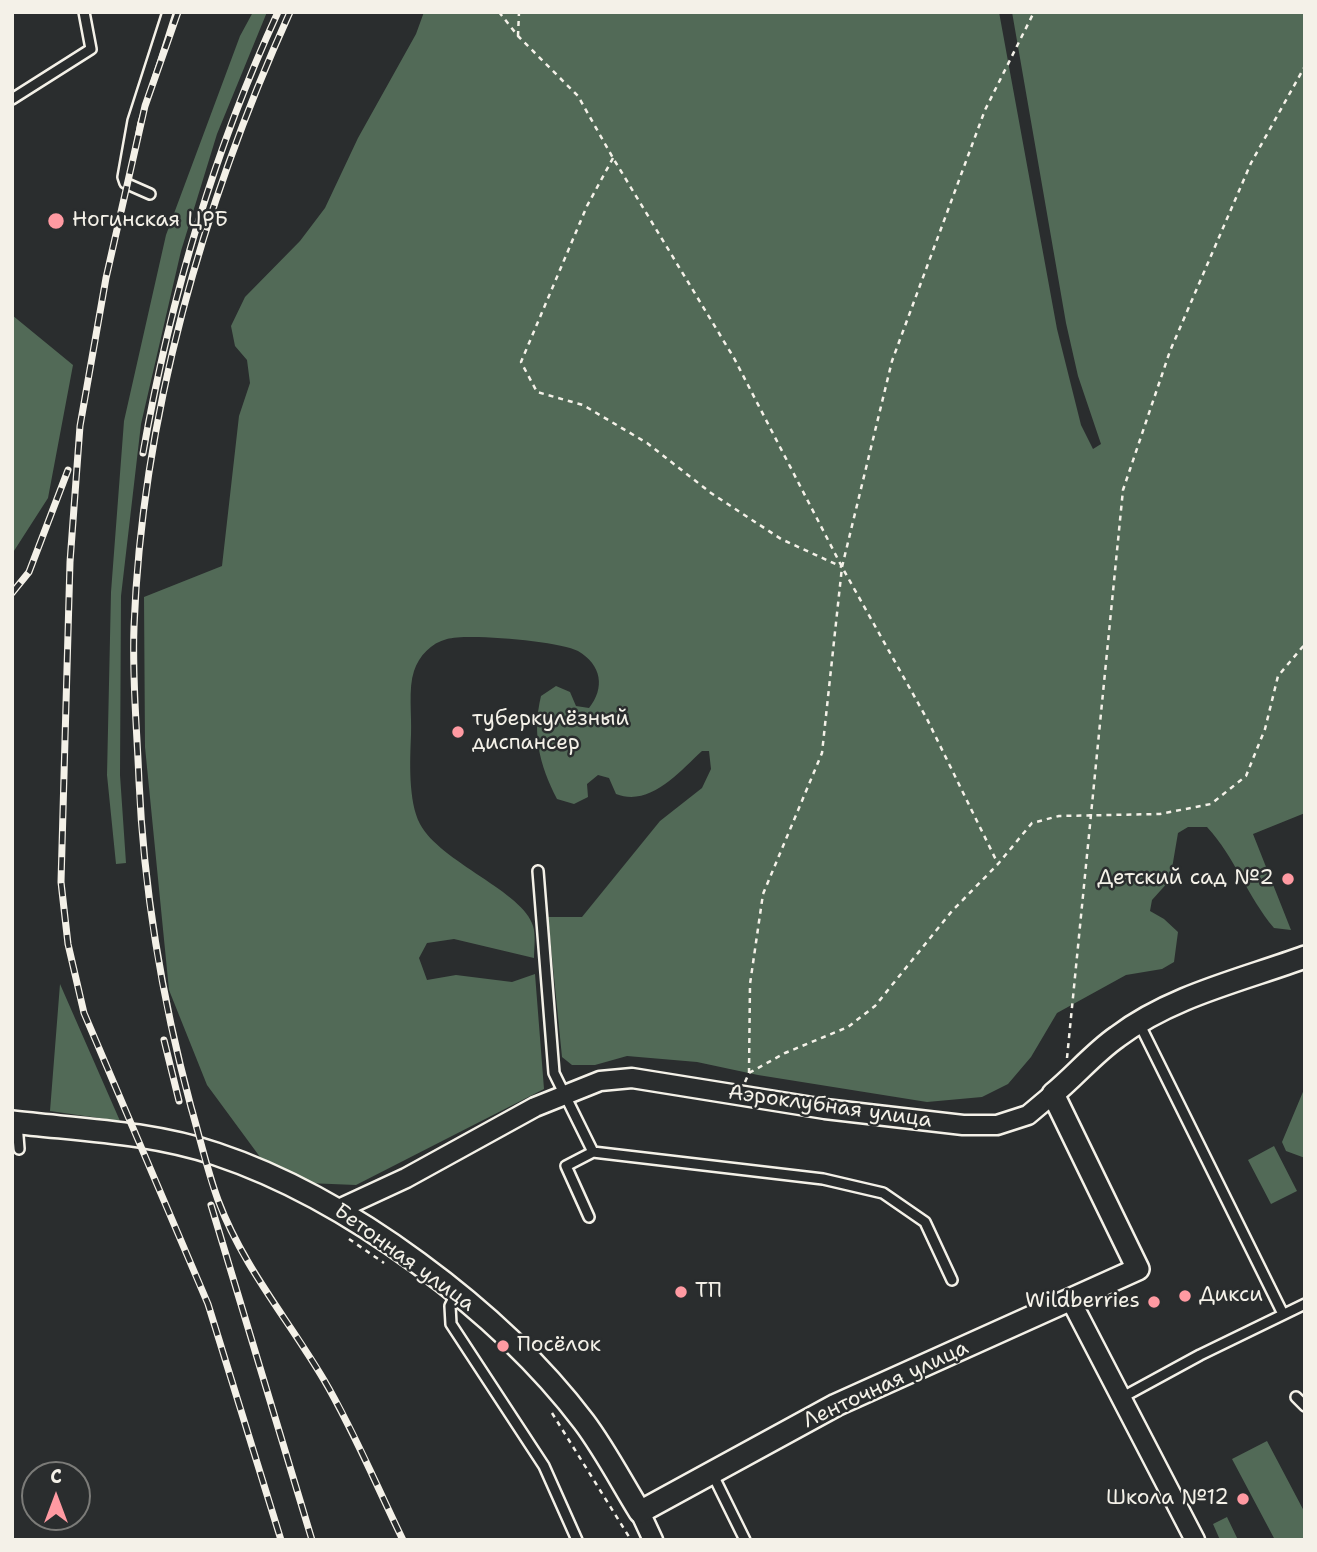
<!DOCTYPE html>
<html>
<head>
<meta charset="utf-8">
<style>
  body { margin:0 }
  #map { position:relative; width:1317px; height:1552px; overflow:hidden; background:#2a2d2e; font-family:"Shantell Sans",sans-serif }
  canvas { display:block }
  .frame { position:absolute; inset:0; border:14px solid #f4f1e8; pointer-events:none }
  .north { position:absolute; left:21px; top:1461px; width:70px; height:70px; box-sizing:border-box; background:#2a2d2e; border:2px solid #7b7b78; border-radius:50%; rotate:0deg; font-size:19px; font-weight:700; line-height:28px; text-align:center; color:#f4f1e8 }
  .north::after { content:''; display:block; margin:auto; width:24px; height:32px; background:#ff9aa2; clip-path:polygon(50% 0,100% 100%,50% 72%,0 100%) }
</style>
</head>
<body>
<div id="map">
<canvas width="1317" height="1552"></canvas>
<div class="frame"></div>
<div class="north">С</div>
</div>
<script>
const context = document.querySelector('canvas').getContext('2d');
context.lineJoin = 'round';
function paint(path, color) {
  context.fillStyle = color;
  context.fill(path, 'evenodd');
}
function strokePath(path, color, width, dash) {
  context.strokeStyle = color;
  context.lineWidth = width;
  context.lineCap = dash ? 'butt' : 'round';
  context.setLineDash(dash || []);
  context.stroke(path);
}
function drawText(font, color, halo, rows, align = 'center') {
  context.font = font + ' "Shantell Sans",sans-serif';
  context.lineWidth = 5;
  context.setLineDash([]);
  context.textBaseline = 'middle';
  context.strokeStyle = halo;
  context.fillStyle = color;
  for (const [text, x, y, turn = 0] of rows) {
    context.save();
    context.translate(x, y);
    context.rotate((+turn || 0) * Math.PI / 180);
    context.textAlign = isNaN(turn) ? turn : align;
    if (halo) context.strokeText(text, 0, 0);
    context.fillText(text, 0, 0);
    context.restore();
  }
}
paint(new Path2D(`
  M253 12H267L217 134 181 251 141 424 121 596 120 775 126 863 116 864 107 775 111 592 124 421 166 235 240 36Z
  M424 12H999L1057 329 1081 425 1093 449 1101 444 1078 376 1066 323 1012 12H1305V813L1253 834 1291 930 1274 928C1247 896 1235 857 1207 827H1188L1178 833 1170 880 1152 900 1150 911 1164 919 1178 932 1174 962 1162 969 1126 975 1057 1013 1031 1057 1008 1084 982 1097 927 1102 758 1075 697 1062 627 1056 595 1065H572L562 1057 548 917H582L660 821 702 788 711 769 709 751H702C678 773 650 807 616 794L609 778 598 775 587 784 588 797 574 804 557 799C539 764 532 734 541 696L556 686 570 692 576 706 589 708C605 688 602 665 578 651 560 641 467 633 447 639 431 643 419 656 414 671 408 689 412 715 411 735 410 760 408 801 420 824 440 862 524 892 533 926 536 935 534 949 534 958L454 939 427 943 419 958 427 980 456 975 512 982 535 974 544 1089 356 1185 307 1183 260 1157 207 1085 169 990 145 747 144 597 222 566 239 416 250 383 247 360 235 346 231 326 245 297 300 241 325 208 358 138 416 34Z
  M12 315 73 365 48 498 12 554Z
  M60 984 120 1121 50 1111Z
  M1305 1087V1158L1286 1151 1282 1142Z
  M1274 1146 1297 1191 1271 1204 1248 1160Z
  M1267 1441 1305 1513V1540H1275L1232 1459Z
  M1227 1517 1238 1540H1220L1213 1524Z`), '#526a57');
const service = new Path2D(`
  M12 99 91 49 84 12
  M150 194 125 183 123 177 133 121 168 12
  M538 871 554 1073 593 1152 566 1166 589 1217
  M1139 1023 1283 1314
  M17 1123 19 1149
  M593 1152 823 1179 883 1193 925 1222 952 1280
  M456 1294 450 1306 451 1324 544 1466 577 1540
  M1296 1397 1305 1406
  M1121 1398 1200 1355 1305 1304
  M712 1473 745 1540`);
const minor = new Path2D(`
  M339 1209 406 1178 535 1107 600 1081 632 1078 825 1109 963 1125H997L1028 1115 1053 1094
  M1070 1299 1195 1540
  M640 1512 653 1540`);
const tertiary = new Path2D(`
  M12 1122C81 1130 150 1132 216 1154 348 1198 500 1311 584 1422 605 1450 622 1483 640 1512L836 1405 1138 1269 1053 1094C1075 1076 1094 1053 1117 1037 1171 996 1242 980 1305 957`);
strokePath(service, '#f4f1e8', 14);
strokePath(minor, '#f4f1e8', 23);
strokePath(tertiary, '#f4f1e8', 26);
strokePath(new Path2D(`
  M499 12 518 36 578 96 613 158 734 358 842 567 927 719 998 864
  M518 36 519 12
  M613 158 587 206 521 362 537 392 583 405 647 443 711 493 781 539 842 567
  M1067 1058 1123 490 1170 351 1251 163 1305 66
  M749 1073 750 984 763 894 822 753 842 567 892 361 985 110 1034 12
  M745 1082 749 1073 785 1053 848 1027 875 1006 952 911 998 864 1032 823 1059 816 1160 814 1211 804 1246 776 1265 729 1278 676 1305 644
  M349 1239 384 1263
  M552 1413 631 1540`), '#f4f1e8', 2.5, [5, 5]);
strokePath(service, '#2a2d2e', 9);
strokePath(minor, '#2a2d2e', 18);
strokePath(tertiary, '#2a2d2e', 21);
const rail = new Path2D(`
  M178 12 145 106 106 278 80 426 70 562 61 882 68 944 84 1013 208 1304 281 1540
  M290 12C203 204 142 416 134 627 132 679 137 729 139 781 144 893 162 999 191 1107 200 1138 207 1170 218 1200 243 1267 288 1319 324 1380 354 1431 377 1487 403 1540
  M143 453C170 300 213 153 278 12
  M12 593 29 572 68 470
  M164 1040 179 1101
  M211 1205 312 1540`);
strokePath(rail, '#f4f1e8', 7);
strokePath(rail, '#2a2d2e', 4.5, [13]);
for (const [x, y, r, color] of [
  [56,221,9,"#ff9aa2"],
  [458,732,7,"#ff9aa2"],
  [1288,879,7,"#ff9aa2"],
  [681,1292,7,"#ff9aa2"],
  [1185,1296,7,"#ff9aa2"],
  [1154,1302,7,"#ff9aa2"],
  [503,1346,7,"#ff9aa2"],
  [1243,1499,7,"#ff9aa2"]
]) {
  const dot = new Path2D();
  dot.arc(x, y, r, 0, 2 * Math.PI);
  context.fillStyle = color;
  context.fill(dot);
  strokePath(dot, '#2a2d2e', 2.5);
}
drawText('21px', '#f4f1e8', '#2a2d2e', [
  ["Ногинская ЦРБ",72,221],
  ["туберкулёзный",472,720],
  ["диспансер",472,744],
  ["Детский сад №2",1274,879,"right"],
  ["ТП",695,1292],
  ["Дикси",1199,1296],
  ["Wildberries",1140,1302,"right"],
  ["Посёлок",517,1346],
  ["Школа №12",1229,1499,"right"]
], 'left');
drawText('21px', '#f4f1e8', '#2a2d2e', [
  ["Аэроклубная улица",830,1107,8],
  ["Бетонная улица",404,1258,36],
  ["Ленточная улица",886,1385,-25]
]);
</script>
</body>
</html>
